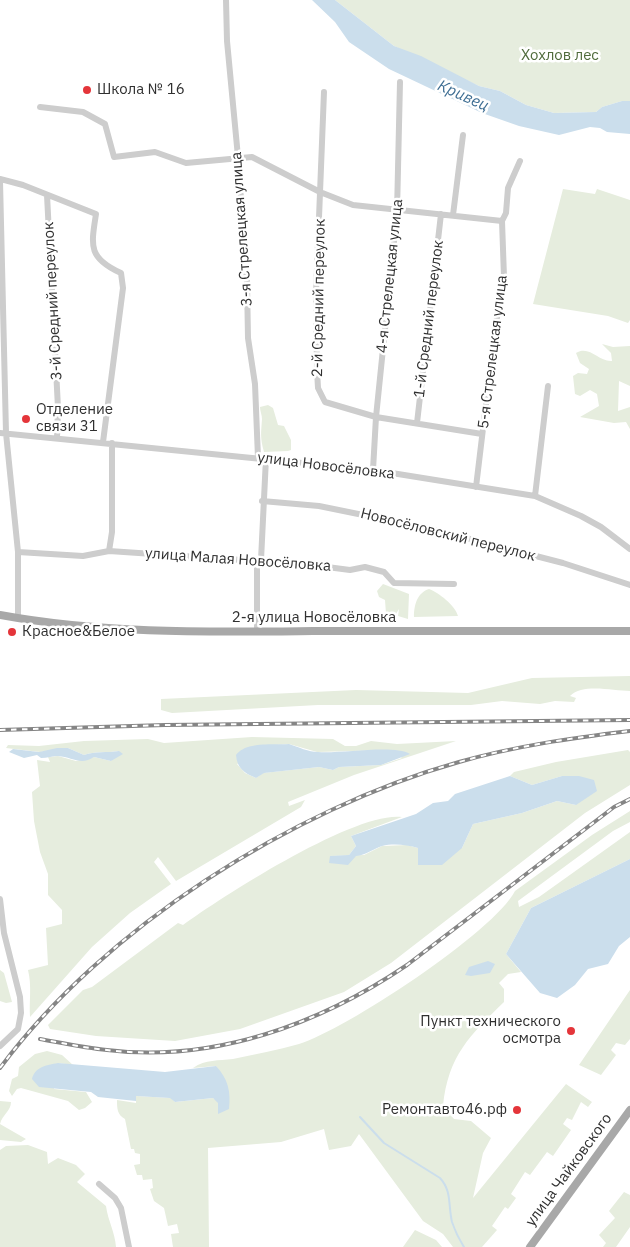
<!DOCTYPE html>
<html>
<head>
<meta charset="utf-8">
<style>
  body { margin:0 }
  canvas { display:block; background:#fff }
</style>
</head>
<body>
<canvas width="630" height="1247"></canvas>
<script>
const context = document.querySelector('canvas').getContext('2d');
context.lineJoin = 'round';
function paint(path, color) {
  context.fillStyle = color;
  context.fill(path, 'evenodd');
}
function strokePath(path, color, width, dash) {
  context.strokeStyle = color;
  context.lineWidth = width;
  context.lineCap = dash ? 'butt' : 'round';
  context.setLineDash(dash || []);
  context.stroke(path);
}
function drawText(font, color, halo, rows, align = 'center') {
  context.font = font + ' "IBM Plex Sans",sans-serif';
  context.lineWidth = 5;
  context.setLineDash([]);
  context.textBaseline = 'middle';
  context.strokeStyle = halo;
  context.fillStyle = color;
  for (const [text, x, y, turn = 0] of rows) {
    context.save();
    context.translate(x, y);
    context.rotate((+turn || 0) * Math.PI / 180);
    context.textAlign = isNaN(turn) ? turn : align;
    if (halo) context.strokeText(text, 0, 0);
    context.fillText(text, 0, 0);
    context.restore();
  }
}
paint(new Path2D(`
  M335 0H630V101H622L602 107 596 112 554 113 526 105 500 91 479 86 394 46Z
  M563 189 595 194 597 189 630 200V320L628 323 608 316 533 304Z
  M602 344 613 347 630 346V386L619 381 618 411 630 407V429L626 422 614 423 580 417 599 406 597 394 590 390 580 396 575 394 573 376 578 373 587 374 589 369 580 363 576 353C590 345 598 362 612 361L611 353Z
  M268 405 273 408 278 425 284 426 291 440V450L288 451 264 452C260 437 261 434 262 419 262 415 260 411 260 407Z
  M383 584 409 594 408 619 398 616 399 609 394 617 386 614 385 600 379 597 377 591Z
  M429 589C439 593 455 605 458 616L414 617C414 605 417 593 429 589Z
  M630 676V691C613 691 583 683 570 696L576 698 574 702 555 701 540 704 502 701 471 705H318L172 713 161 710V699L356 690 468 693 532 678Z
  M252 737 333 739 345 746H356L371 741 397 744 456 741 354 775 288 802 289 806 305 800 301 807 176 881 158 857 154 862 171 884 130 913 92 947 30 1017C29 1001 32 986 28 970L48 965 46 928 62 924V910L48 895V874L40 852 34 821 32 792 40 786 37 760 50 762 48 757 58 756 76 761 94 757 111 761 119 751C107 753 95 751 84 755L68 748 40 752 6 748 8 745 39 746 84 741 148 739 164 743ZM289 744 317 752 390 750 402 758 381 765 339 767 333 770 319 767 263 773 256 778 245 773 237 764 274 745Z
  M628 750 630 752V785L585 813 391 963 344 992 240 1029 175 1041 96 1036 50 1029 48 1025 83 990 92 987 178 923 183 925C223 896 355 811 402 817L351 836 356 846 349 855 330 856 364 855 382 846 407 845 418 848H462L473 824 522 813 557 801 576 805 562 776 532 785 510 776 514 772 556 762Z
  M630 811V822L613 831 518 901 519 907 539 897 630 832V859L531 908 506 954 521 972 508 974 499 983 504 989V1002C470 1035 448 1056 443 1106L454 1119 471 1121 491 1138 483 1153 473 1198 566 1084 592 1102 588 1107 581 1102 572 1120 567 1118 563 1124 571 1130 553 1156 547 1152 530 1175 525 1172 511 1194 516 1198 508 1209 505 1207 492 1226 497 1230 482 1247H453L443 1234 423 1221 359 1134 351 1146 329 1150 324 1129 281 1142 208 1148 209 1247H173L171 1234 179 1233 177 1224 168 1226 164 1208 154 1201 150 1189 153 1188 152 1179 143 1180 142 1175H137L134 1165 140 1164V1154L135 1153 134 1149H131L125 1119C117 1115 117 1108 117 1100L136 1103V1096L171 1098 175 1102 213 1098 229 1109 216 1066 193 1068C206 1059 218 1061 233 1059 255 1054 278 1050 299 1044 345 1030 494 932 515 891L592 835Z
  M0 970 4 973 12 1002 6 1003 0 1001Z
  M630 990V1039L625 1045 616 1043 611 1050 616 1055 601 1075 579 1065Z
  M47 1051 62 1055 73 1065 58 1063 54 1089 86 1092 92 1102 85 1108 79 1110 68 1101 21 1088 17 1089 12 1096 9 1091 12 1079 18 1076 19 1067 35 1054Z
  M0 1101 11 1102C11 1111 2 1115 0 1124L26 1139 21 1142 0 1140Z
  M28 1145 47 1152 48 1164 58 1158 76 1165 85 1174 77 1182 106 1206C108 1221 115 1232 116 1247H0V1150L6 1146Z
  M624 1192 630 1195V1227L616 1247H603L606 1243 599 1235 615 1218 609 1211Z
  M415 1230 436 1240 442 1247H403Z`), '#e6edde');
paint(new Path2D(`
  M312 0H335L394 46 421 56 479 86 500 91 526 105 554 113 596 112 602 107 622 101H630V134L607 132 600 128 590 127 559 135 519 126 482 113 389 69 349 42 335 22Z
  M289 744C298 747 309 752 318 752 340 754 394 744 410 754L381 765 339 767 333 770 319 767 264 773 256 778C244 773 237 768 236 755 246 741 273 745 289 744Z
  M57 748H68L84 755C95 751 107 753 119 751L123 754 111 761 94 757C81 766 72 757 58 756 53 756 47 758 41 758L37 755 24 758 9 752 13 749 39 752Z
  M510 776 532 785 562 776H579L594 780 597 791 576 805 557 801 522 813 473 824 462 848 442 865H418V848C407 845 394 843 382 846 373 849 366 855 356 856L348 865 329 863 330 856 349 855 356 846 351 836 416 814 433 803 448 801 455 794Z
  M630 859V937L619 946 608 964 588 969 575 985 557 998 540 993 506 954 531 908Z
  M488 961 495 964 490 973 471 976 465 975 469 967Z
  M58 1063 165 1072 216 1066C228 1079 231 1091 229 1109L218 1114V1103L213 1098 175 1102 170 1098 136 1096V1101L98 1097 91 1092 39 1087 32 1079C35 1067 46 1065 58 1063Z`), '#cbdeec');
strokePath(new Path2D(`
  M360 1117 384 1143 440 1178C452 1191 448 1205 452 1222 455 1231 459 1239 464 1247`), '#cbdeec', 2);
strokePath(new Path2D(`
  M226 0 227 41 238 157 247 283 248 338 255 384 258 458
  M324 92 316 293 317 370 318 388 325 402 376 417 482 434
  M40 107 83 112 105 124 114 157 155 152 186 163 252 157 320 192 353 205 502 221
  M0 179 23 185 96 214C91 246 88 258 121 273L123 288 103 442
  M0 181 6 433 18 552V618
  M47 195 58 408 57 438
  M453 215 463 135
  M417 423 441 214
  M0 433 373 470 535 496 581 516 601 527 630 549
  M373 470 376 417 397 212 400 82
  M476 487 495 329 504 277 502 221 506 213 508 188 520 161
  M535 496 548 386
  M262 501 319 506 427 528 563 563 630 585
  M109 551 112 532V443
  M18 552 83 556 109 551 257 561H281L350 570 365 567 384 572 394 583 454 584
  M261 560 266 458
  M257 561V632
  M0 899 4 933 20 997 21 1013 18 1029 0 1046
  M99 1184 115 1198 121 1208 129 1247`), '#cdcdcd', 6);
strokePath(new Path2D(`
  M0 615C103 634 208 632 313 631 418 631 524 631 630 631
  M530 1247 630 1110`), '#a8a8a8', 8);
const rail = new Path2D(`
  M0 730 165 725 630 720
  M40 1039C62 1043 85 1048 107 1050 214 1063 320 1024 407 965L614 807 630 799
  M0 1068C104 928 292 809 459 762 515 746 572 738 630 731`);
strokePath(rail, '#858585', 4);
strokePath(rail, '#fff', 2, [5.5]);
for (const [x, y, r, color] of [
  [87,90,5,"#e4353a"],
  [26,419,5,"#e4353a"],
  [12,632,5,"#e4353a"],
  [571,1031,5,"#e4353a"],
  [517,1110,5,"#e4353a"]
]) {
  const dot = new Path2D();
  dot.arc(x, y, r, 0, 2 * Math.PI);
  context.fillStyle = color;
  context.fill(dot);
  strokePath(dot, '#fff', 2);
}
drawText('15px', '#516c3d', '#fff', [
  ["Хохлов лес",560,56]
]);
drawText('15px', '#303030', '#fff', [
  ["Школа № 16",97,90],
  ["Отделение",36,410],
  ["связи 31",36,427],
  ["Красное&Белое",22,632],
  ["Пункт технического",561,1022,"right"],
  ["осмотра",561,1039,"right"],
  ["Ремонтавто46.рф",507,1110,"right"]
], 'left');
drawText('15px', '#303030', '#fff', [
  ["3-я Стрелецкая улица",242,229,-94],
  ["4-я Стрелецкая улица",390,276,-84],
  ["2-й Средний переулок",319,298,-89],
  ["3-й Средний переулок",53,301,-93],
  ["1-й Средний переулок",429,319,-83],
  ["5-я Стрелецкая улица",493,352,-83],
  ["улица Новосёловка",326,466,7],
  ["Новосёловский переулок",448,535,14],
  ["улица Малая Новосёловка",238,560,4],
  ["2-я улица Новосёловка",314,618],
  ["улица Чайковского",569,1170,-54]
]);
drawText('italic 16px', '#3e6e93', '#fff', [
  ["Кривец",463,96,24]
]);
</script>
</body>
</html>
